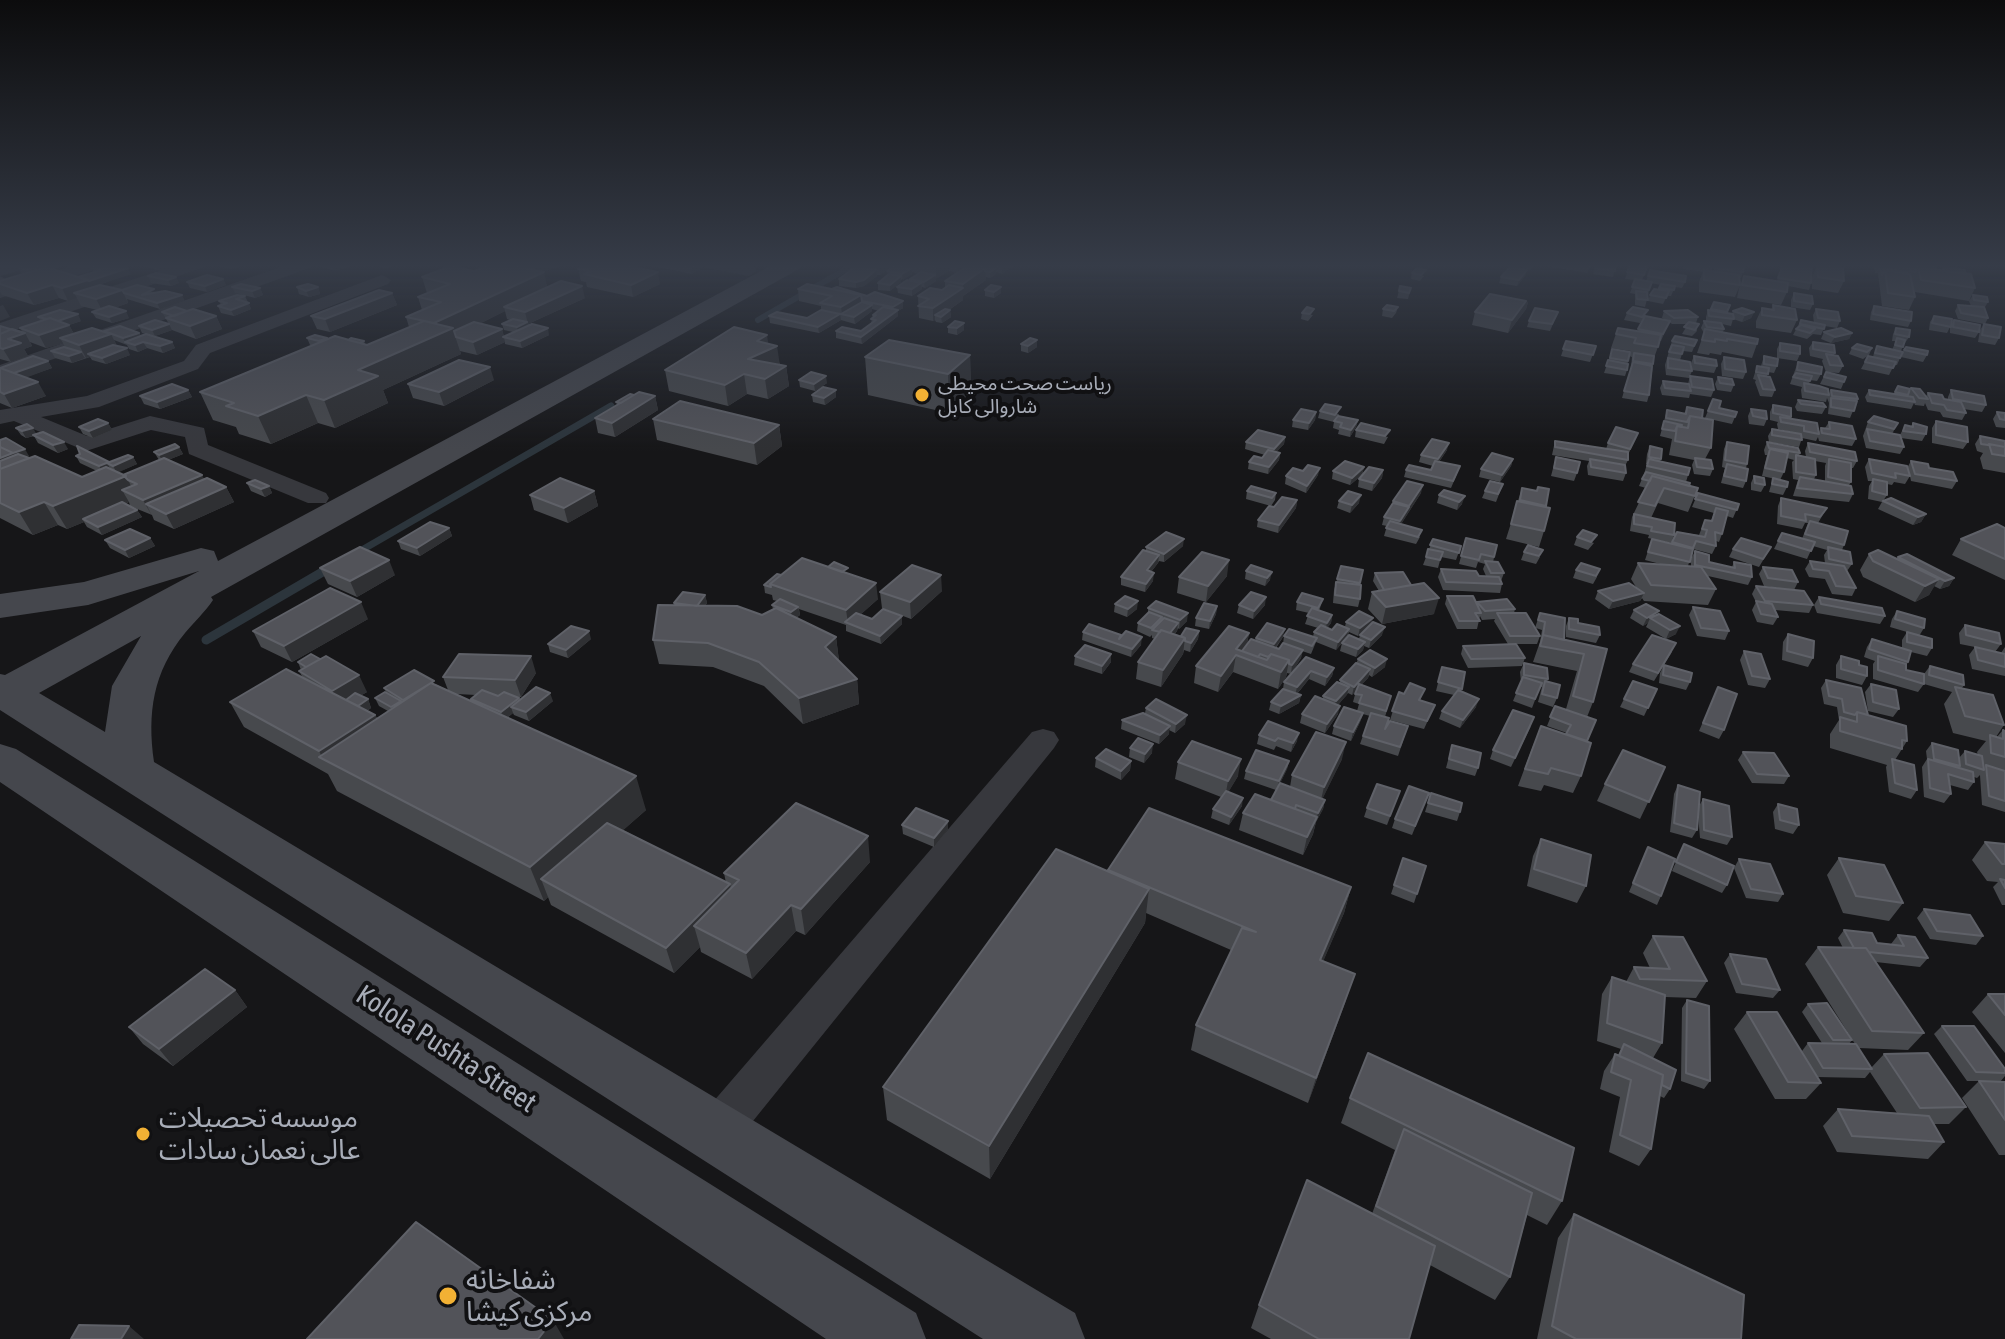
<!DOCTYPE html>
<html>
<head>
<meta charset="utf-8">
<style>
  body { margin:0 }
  canvas { display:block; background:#161618 }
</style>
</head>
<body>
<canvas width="2005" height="1339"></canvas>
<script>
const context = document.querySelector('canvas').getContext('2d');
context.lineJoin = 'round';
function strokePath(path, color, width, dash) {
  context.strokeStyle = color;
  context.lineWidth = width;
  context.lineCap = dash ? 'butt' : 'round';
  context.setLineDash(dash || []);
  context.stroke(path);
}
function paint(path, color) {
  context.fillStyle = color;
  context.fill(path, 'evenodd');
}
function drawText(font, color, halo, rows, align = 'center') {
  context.font = font + ' "Asap Condensed","Noto Sans Arabic",sans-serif';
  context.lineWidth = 8;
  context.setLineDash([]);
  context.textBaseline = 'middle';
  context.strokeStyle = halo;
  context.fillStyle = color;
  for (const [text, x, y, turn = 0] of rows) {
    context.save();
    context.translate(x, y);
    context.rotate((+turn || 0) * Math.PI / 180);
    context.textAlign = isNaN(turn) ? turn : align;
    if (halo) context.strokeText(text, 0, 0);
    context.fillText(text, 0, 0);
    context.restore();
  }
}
strokePath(new Path2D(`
  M758 320 855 264`), '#2c353c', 6);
strokePath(new Path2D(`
  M355 554 611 406`), '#2c353c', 7);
strokePath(new Path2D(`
  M206 640 331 567`), '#2c353c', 9);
paint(new Path2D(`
  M6 264H31L29 268 0 276V266Z
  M79 264H104L102 268 0 298V287Z
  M180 264H204L202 268 0 335V323Z
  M289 264H312L310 268 0 378V365Z
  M704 264 755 267 757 271 749 276 706 268Z
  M382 275 391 280 388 284 210 353 198 369 99 407 41 417 87 436 150 416 204 428 208 445 326 493 329 498 326 503H308L189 454 185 437 151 430 86 451 14 421 0 424V410L87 396 184 361 196 345Z
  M1043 729 1054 732 1059 740 1054 748 732 1147 716 1153 700 1147 693 1132 700 1117 1032 732Z`), '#37383d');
paint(new Path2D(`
  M774 264H803L799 269 211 597 213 600C205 612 194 622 185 633 153 672 147 713 154 762L1075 1313 1085 1339H983L0 710V674L5 675 199 571 88 605 0 618V594L84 582 201 548 214 551 218 561ZM141 636 112 686 105 732 39 693Z
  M0 744 16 749 916 1313 926 1339H826L0 782Z`), '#45474d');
paint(new Path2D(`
  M28 264H57L59 267 52 269 78 277 94 272 91 267 131 274 92 287 156 292 185 301 160 309 127 299 128 303 114 308 129 318 112 323 96 318 92 312 97 310 81 306 77 298 68 301 59 298 34 305 2 295 0 292V276L5 279 24 274 21 273 17 267Z
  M137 264H172L173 267 160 271Z
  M216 264H242L243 265 232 269 216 265Z
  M318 264H347L348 267 334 271 319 266Z
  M375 264H398L386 268 375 265Z
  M468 264H558L559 266 543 272 547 287 585 298 528 324 549 335 522 348 505 344V342L477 355 460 351 461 354 383 390 388 403 335 428 318 423 271 444 239 434 236 427 213 420 200 392 313 345H310L307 338 364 341 365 344 367 345 409 327 406 317 422 310 418 297 427 293 422 277 474 271 484 267ZM505 311 507 319 510 320 502 324 504 330 513 332 504 337 502 329 481 323Z
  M643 264H702L703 268 691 274Z
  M853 264H896L880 275H877V276L864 286 856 288 839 286V279L853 269Z
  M897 264H968V265L991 267 993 264H1016L1002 274 996 272V274L990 278 986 277V280L963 296V300L949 310H950L951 317 942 323 936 322 935 320 933 321 919 318 918 296 942 290 945 288V281L957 273 949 271 935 278 936 281 925 288 922 287V289L912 296 898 293 897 287 910 281V279L918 274 912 272V274L901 280V282L890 291 878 290V283L888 276 887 271 897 265Z
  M1507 264H1520L1518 268 1506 265Z
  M1523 264H1533L1531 270 1522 268Z
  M1552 264H1592L1587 273 1551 267Z
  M1596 264H1616L1613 277 1593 274Z
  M1685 264H1714L1711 271 1713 272 1715 264H1745L1743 272 1741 278H1740V285L1735 297 1699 292V282L1703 272 1683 269Z
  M1782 264H1812L1811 283 1809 290 1788 286 1787 292 1781 305 1737 298 1739 288 1744 276 1777 281Z
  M1815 264H1831L1830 266 1844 281 1838 293 1812 289V277L1817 265Z
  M1873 264H1939L1936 269 1941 270 1943 267 1975 288 1969 301 1915 292V297L1909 310 1882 306 1878 273H1875Z
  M1630 265 1647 267 1642 280 1646 281 1650 270 1685 282 1682 288 1675 287 1671 296H1667L1663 304 1648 301 1650 295 1658 289 1661 285 1651 283 1645 307 1635 305V294L1630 293 1635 280 1625 279Z
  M600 267 660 284 633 297 587 287 586 282 581 281 578 269Z
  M1527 270 1525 276 1517 286 1499 283 1501 277Z
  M1412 273 1424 276 1420 281 1411 279Z
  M148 276 176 277 179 283 171 286 151 283Z
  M223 279 226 285 207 292 190 288 187 282Z
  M1400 286 1411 288 1408 299 1397 298Z
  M232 287 260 288 263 295 255 298 235 293Z
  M297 287H318L320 294 309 297 299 294Z
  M798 289 903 308 898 311V316L862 344 836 338V331H861L871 323 873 315 879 311 872 309V311L855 324 841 320 819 333 770 323 769 316 807 318 821 310V306L799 301Z
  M985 290 1001 293 994 298 985 296Z
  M392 293 397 305 330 332 317 329 311 316Z
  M1794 293 1813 304 1810 310 1791 307V300Z
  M1973 295 1988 302 1985 307 1988 318 1985 324 1999 338 1995 345 1978 342 1980 330 1984 324 1958 319 1955 311 1958 305 1971 306 1969 301Z
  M245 296 251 309 234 316 221 313 218 306 221 305 219 301Z
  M1528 302 1526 309 1508 333 1472 325 1475 312Z
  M1730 305 1727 313 1732 314 1733 311 1754 312 1751 318 1742 322 1733 319 1731 326 1722 324 1724 329 1723 332 1757 344 1752 358 1722 352 1721 355 1710 353 1709 355 1697 353 1704 333 1701 328 1704 321H1706V317L1708 310 1710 311 1711 309Z
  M1773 305 1797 320 1791 333 1756 328V321L1762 308 1771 310Z
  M1874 306 1911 321 1908 327 1870 320 1871 312Z
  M1398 307 1396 313 1392 318 1382 316 1383 309Z
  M1816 309 1840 321 1837 328 1825 326 1821 335 1813 334 1807 339 1793 335 1801 320 1814 323 1813 315Z
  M187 311 216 316 222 329 196 339 172 330 155 336 142 333 139 326 169 324 162 312Z
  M1664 311 1698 317 1696 323 1697 331 1692 336 1682 334 1688 324H1672L1669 322 1661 341H1660L1654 358 1649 395 1647 402 1622 398 1631 367 1632 357 1629 356 1631 351 1611 348 1618 328 1638 331 1644 318 1640 323 1624 320 1627 313 1666 320 1662 318Z
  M1558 312 1550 331 1527 327 1529 321Z
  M1302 313 1313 315 1308 321 1301 319Z
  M1934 316 1951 326 1954 320 1979 332 1975 338 1950 333V327L1947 333 1929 330 1930 322Z
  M38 317 81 321 69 325 74 334 104 332 139 333 141 336 172 342 175 348 163 353 147 348 138 352 129 349 127 345 114 340 117 346 130 355 106 364 92 360 90 357 72 363 55 358 51 351 65 347 63 343 46 348 30 342 32 346 24 349 28 356 11 362 0 359V326L23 333 20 328 41 321Z
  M948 327 964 330 957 335 948 333Z
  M1896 328 1909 337 1905 343H1904L1901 351 1900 358 1897 365H1894L1889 375 1861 369 1868 356 1873 357 1874 353 1892 350 1896 341H1892L1893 334Z
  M1824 332 1852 333 1849 339 1831 343 1821 339Z
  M1037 340V347L1028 353 1021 351V344Z
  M1697 340 1692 352 1683 351 1680 360 1692 371 1689 378 1666 375 1665 365 1672 341Z
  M1566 341 1596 346 1590 362 1561 356Z
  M1813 342 1835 353 1834 355 1843 366 1839 373 1826 372 1822 361 1823 359 1810 356 1809 348Z
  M1780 343 1800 354 1797 361 1777 358V349Z
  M769 344 780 364 786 366 789 386 768 399 747 394 728 406 669 391 665 370Z
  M1906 347 1927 355 1923 362 1901 357Z
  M1852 348H1872L1869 355 1863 359 1849 354Z
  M970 355 971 393 949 413 868 395 865 357Z
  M1610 356 1628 361 1627 370 1625 376 1604 373Z
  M1694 356 1717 366 1714 373 1692 370 1691 363Z
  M1764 356 1777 366 1774 373 1768 372 1767 376 1775 390 1772 397 1760 396 1755 382 1756 380 1753 379 1757 366H1761Z
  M1724 357 1746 372 1743 379 1722 376 1721 364Z
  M48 361 52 368 26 377 46 396 12 408 0 403V368Z
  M1798 362 1821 374 1817 381 1810 380 1809 384 1829 394 1831 390 1858 399 1850 418 1828 414 1829 403 1827 398 1826 402 1802 398 1801 390 1802 387 1790 384Z
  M1826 372 1846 377 1841 389 1820 384Z
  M1690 376 1714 390 1711 397 1690 394 1689 398 1662 395 1660 388 1663 381 1688 384Z
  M1718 377 1734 385 1731 392 1717 390 1715 384Z
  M494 380 444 406 413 398 408 384Z
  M799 380 827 383 815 391 800 387Z
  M1898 386 1910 391 1911 388 1926 396 1928 393 1948 400V397L1951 390 1986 405 1982 412 1964 409 1966 413 1962 420 1943 417 1940 412 1928 410 1925 403 1924 406 1915 405 1914 403 1911 409 1867 402 1865 397 1869 390 1894 394Z
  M188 390 192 397 160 409 144 404 140 396Z
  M634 395 655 396 658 410 615 437 598 433 595 418 617 405 616 402Z
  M812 395 836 397 825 405 813 402Z
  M1713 399 1719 408 1737 412 1732 424 1705 418Z
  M1798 400 1826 407 1822 414 1797 411 1795 407Z
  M1773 405 1791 417 1790 419 1819 432 1821 428H1825L1829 422 1856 439 1852 446 1819 441 1818 437 1816 441 1802 438 1799 447 1769 442 1768 436 1772 429 1800 434 1778 429 1777 424 1778 422 1770 420V412Z
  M1687 407 1702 418 1711 448 1705 459 1713 469 1710 476 1694 474 1692 465 1694 460 1669 455 1672 439 1660 436 1667 410 1684 414Z
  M1751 409 1767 419 1764 426 1749 424 1748 416Z
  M1320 411 1339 414 1338 416 1358 420 1356 427 1350 437 1338 434 1339 430 1333 428 1334 422 1318 418Z
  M1316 412 1315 420 1308 430 1292 427 1293 420Z
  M1997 412 2005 413V428L1996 427 1993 419Z
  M653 419 779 425 782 446 757 465 657 440Z
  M1936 421 1968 442 1963 449 1932 443V428Z
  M1868 422 1898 423 1892 434 1900 435 1905 425 1911 426 1913 423 1926 434 1922 441 1901 438 1904 447 1900 454 1866 448 1863 436Z
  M108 423 112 430 93 438 83 434 79 427Z
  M16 428 37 434 68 449 58 453 38 443 34 436 26 438 21 435Z
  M1356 430 1388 437 1384 444 1355 437Z
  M1638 433 1628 455V460L1625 466 1626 473 1623 481 1588 475 1587 466 1589 461 1552 455 1555 441 1606 449 1608 443Z
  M1980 436 2005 441V473L1983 469 1980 458 1983 453 1977 451 1975 444Z
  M1285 437 1284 444 1276 452 1280 453 1279 460 1268 474 1248 469 1249 462 1262 458 1265 455 1245 449 1246 442Z
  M0 440 29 456 26 457 82 477 97 471 80 463 76 456 109 462 133 457 137 464 118 472 123 475 159 460 154 452 179 447 183 454 168 460 204 479 226 487 234 502 174 529 154 520 152 515 130 506 129 502 125 504 137 510 142 517 102 535 87 527 84 522 67 529 58 525 33 535 0 518Z
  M1727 442 1747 464 1746 468V481L1743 488 1721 483 1725 468 1722 467 1724 449Z
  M1767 442 1800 453 1799 455 1806 457 1805 451 1808 443 1857 461 1853 468H1851V482L1849 485 1853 494 1849 502 1793 496 1798 480 1793 479 1792 462 1794 460 1787 458 1784 472 1780 480 1762 476 1767 455H1765L1764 450ZM1815 461 1826 463 1825 466V481L1814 479 1816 475Z
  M1650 446 1661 459 1660 462 1688 475 1686 482 1689 486 1698 488 1688 512 1658 503 1651 518 1674 535 1671 543 1648 538 1649 535 1630 531 1632 517 1646 488 1639 486 1644 474 1647 464H1646L1647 454Z
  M1447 450 1439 462 1457 474 1451 488 1404 477 1406 470H1431L1433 466 1419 462 1421 455Z
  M1556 457 1577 473 1574 481 1551 476Z
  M1513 459 1511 466 1500 482 1479 477 1481 469Z
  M1869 459 1907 468 1911 461 1957 481 1952 489 1911 481 1910 476 1905 484 1894 482 1892 485 1887 484V495L1883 501 1926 514 1921 522 1913 525 1878 509 1882 502 1868 499 1869 486 1872 481H1868L1865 467Z
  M1364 467 1362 475 1350 485 1332 479 1333 471Z
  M1383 470 1382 478 1372 491 1358 487 1359 479Z
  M1318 475 1306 493 1285 484 1286 476Z
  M1754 476 1765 485 1761 492 1751 490V483Z
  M1773 478 1787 487 1783 495 1769 492Z
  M247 483 269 486 272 493 265 497 251 491Z
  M1503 484 1496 502 1482 498 1485 491Z
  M1522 488 1537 491 1549 489 1545 507 1544 531 1539 547 1506 539Z
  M1444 490 1462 504 1457 510 1437 503 1439 495Z
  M594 491 598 506 568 523 534 510 530 495Z
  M1247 491 1276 493 1275 500 1271 506 1246 499Z
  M1421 493 1401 524 1420 537 1416 544 1384 536 1387 526 1382 525 1384 517 1391 506 1393 501Z
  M1698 493 1739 504 1733 518 1727 516 1722 534 1719 542 1716 541V546L1712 554 1693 549 1688 566H1691V559L1695 551 1709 562 1732 567 1734 562 1752 577 1748 585 1708 576 1716 589 1708 605 1644 601 1642 598 1640 601 1609 609 1595 599 1598 591 1636 587 1631 579 1638 563 1664 565 1645 560 1652 539 1671 544 1677 532 1699 535 1705 520 1711 521 1714 513 1692 507Z
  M1781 498 1827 508 1818 523 1844 545 1842 550 1852 564 1847 571 1856 588 1852 596 1832 594 1825 579 1809 577 1805 569 1810 561 1825 563 1824 555 1827 550 1813 546 1807 559 1774 549 1782 533 1802 539 1808 523H1805L1802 529 1777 524 1778 506Z
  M1297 500 1296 508 1278 533 1257 527 1258 520 1274 507Z
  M1339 501 1359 503 1350 513 1337 508Z
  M449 528 452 536 420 556 401 549 398 541Z
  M2005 528V580L1952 555 1961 539Z
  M1577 537 1594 543 1588 550 1574 545Z
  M150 538 155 546 129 558 110 548 105 540Z
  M1466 538 1497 545 1493 562 1504 573 1501 581 1502 584 1500 593 1443 590 1438 577 1441 569 1486 576 1483 569 1485 564 1478 562 1476 568 1459 564Z
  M1433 539 1461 546 1456 560 1441 557 1438 568 1423 565Z
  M1183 546 1164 562 1159 561 1158 563 1151 572 1153 581 1145 592 1121 585V577L1146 551V547Z
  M1771 547 1759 567 1729 557 1733 549Z
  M1524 552 1540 557 1536 564 1521 560Z
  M1869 554 1897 559 1898 557 1954 578 1949 586 1940 589 1934 586 1929 595 1915 602 1863 577 1860 570Z
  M1341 566 1363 570 1359 585 1360 599 1358 607 1333 603 1334 590Z
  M1763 567 1798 582 1794 590 1813 605 1809 613 1775 610 1778 617 1773 625 1757 622 1752 610 1756 602 1752 594 1756 586 1786 589 1764 586 1759 574Z
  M320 568 395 575 357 597 328 584Z
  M1576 570 1597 577 1593 584 1573 578Z
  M1246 571 1270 580 1265 586 1245 579Z
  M1375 573 1411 585 1434 614 1382 624 1368 609 1372 592 1379 591 1373 581Z
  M848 574 878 599 861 614 872 619 902 624 881 644 846 631V625L799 609 800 615 796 618 836 637 839 661 857 679 859 704 803 724 764 686 713 667 659 664 653 640 674 605V603L705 595 707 603 705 606 762 615 773 609 772 605 777 601 773 600 772 595 765 593 764 585 781 575Z
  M1227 576 1206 602 1177 593 1179 577Z
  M942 591 911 619 882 608 880 592Z
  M1447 596 1476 604 1477 602 1515 609 1514 613 1535 628 1540 613 1564 640 1607 649 1593 702 1587 717V741L1581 776 1573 793 1544 785 1541 791 1518 786 1534 743 1566 734 1567 733 1547 726 1555 706 1566 709 1577 671 1533 662 1540 642 1542 630 1536 628 1540 636 1537 644H1508L1494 621 1495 619 1482 620 1480 616 1477 629H1457L1445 604Z
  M1819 597 1885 616 1880 624 1817 613 1814 605Z
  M1323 599 1319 611 1332 615 1331 623 1327 628 1332 630 1345 627 1346 622 1371 624 1382 635 1369 648 1364 646 1363 650 1356 657 1340 651 1342 643 1336 650 1316 642 1311 654 1302 651 1301 658 1291 674 1287 673 1286 677 1278 689 1233 672 1218 692 1194 683 1196 666 1249 633 1247 644 1255 641 1256 638 1283 637 1276 648 1279 649 1283 644 1284 636 1313 637 1314 632 1318 628 1305 624 1309 613 1296 610 1297 602ZM1349 632 1358 636 1364 632 1360 635 1359 639 1347 637Z
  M1115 604 1137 609 1127 617 1114 612Z
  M1239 605H1265L1253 619 1237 613Z
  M1217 606 1216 614 1209 629 1195 626 1196 618Z
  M1693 607 1729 631 1725 640 1697 636 1689 615Z
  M1148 608 1187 621 1179 629 1178 628 1177 631 1175 634 1181 636 1199 631 1198 639 1190 652 1184 650 1183 654 1161 687 1136 679 1138 662 1155 639 1152 638V635L1150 637 1137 631 1138 623 1148 613Z
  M1634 610 1657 615 1676 634 1666 639 1646 627 1648 623 1643 626 1630 618Z
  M1897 611 1924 628 1919 636 1932 648 1927 656 1911 652 1908 662 1906 666V670L1924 680V674L1930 666 1964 685 1962 688 2004 725 1996 737H1997L2003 730 2005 731V812L1982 805 1980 775 1977 778 1974 777V782L1968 790 1950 785 1951 794 1944 803 1924 797 1922 767 1927 759 1926 751 1932 743 1959 758 1965 751 1978 755 1977 752 1986 741 1953 733 1944 704 1952 692 1924 684 1918 692 1873 679V664L1875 661 1864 657 1867 647 1872 639 1902 648V640L1907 632 1890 627 1892 619Z
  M1569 618 1600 635 1596 643 1566 637V626Z
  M368 619 292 662 261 647 253 631Z
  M1965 625 2001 644 1995 652 2001 653 2005 647V676L1972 669 1969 655 1975 647 1960 644 1959 633Z
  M1083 632 1120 638 1141 645 1131 657 1082 640Z
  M1788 634 1813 658 1808 667 1782 660 1783 642Z
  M591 639 568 658 550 652 548 644Z
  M1463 646 1525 658 1522 666 1468 668 1461 654Z
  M1744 651 1770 679 1765 688 1748 685 1740 660Z
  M1672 652 1654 681 1629 672 1633 664Z
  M1075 656 1111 662 1102 674 1074 665Z
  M1841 656 1859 665 1867 676 1862 685 1836 678V665Z
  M1306 657 1334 668 1332 676 1325 686 1309 679 1297 694 1301 695 1299 703 1279 714 1269 710 1271 702 1283 689 1284 682Z
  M1358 659 1385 667 1372 677 1369 675 1368 678 1361 685 1391 696 1385 717 1387 726H1408L1398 756 1360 744 1370 716 1363 714 1360 722 1351 741 1332 734 1334 726 1357 711 1359 704 1353 702 1356 691 1352 695 1348 693 1338 705V714L1325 733 1300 723 1302 714 1323 699V696L1340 683V680L1356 664Z
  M298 662 367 692 360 696 368 699 371 708 367 711 375 715 377 718 388 711 379 706 375 698 386 692 384 688 435 684 448 690 443 677 536 673 521 697H516L520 700 553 701 529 721 514 715 513 713 507 718 646 810 623 830 726 883 724 873 870 862 805 935 796 931 752 979 701 952 700 947 674 973 551 905 548 897 544 901 337 791 328 774 244 727 230 702 303 678 299 671 301 670ZM457 694 476 695 471 699 472 701Z
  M1524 663 1548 679 1547 682 1557 698 1553 707 1538 702 1542 687H1540L1532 708 1513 701 1521 682 1520 672Z
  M1664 665 1690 682 1686 690 1659 683 1660 673Z
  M1442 667 1465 672 1461 692 1476 707 1460 728 1439 719 1442 711 1454 695 1436 691Z
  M1826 680 1868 715 1907 741 1895 760 1917 790 1911 799 1889 792 1886 767 1887 765 1830 748V734L1839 720 1837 707 1824 704 1821 688Z
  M1633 681 1657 689 1644 716 1620 707Z
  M1871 684 1899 709 1893 717 1868 711 1865 692Z
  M1718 687 1724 730 1719 739 1699 731Z
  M1425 689 1420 700 1435 705 1424 729 1390 720 1399 692 1404 694Z
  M1146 708 1185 724 1175 733 1169 730V734L1159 744 1121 729 1122 720 1145 713Z
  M1531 726 1511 767 1490 759 1493 750Z
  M1259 735 1297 741 1291 752 1276 746 1274 750 1257 744Z
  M1452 745 1478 768 1475 776 1446 768Z
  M1130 748 1152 753 1144 763 1129 757Z
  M1743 752 1789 776 1784 784 1752 783 1738 760Z
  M1096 758 1131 761 1130 770 1121 780 1095 767Z
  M1342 759 1322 799 1325 800 1323 809 1316 822 1313 834 1303 855 1239 830 1243 813 1271 800 1276 790 1244 779 1246 771 1289 761 1287 769 1280 783 1290 787 1292 775Z
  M1178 762 1238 776 1228 792 1242 806 1229 825 1211 818 1213 809 1221 797 1175 779Z
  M1665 767 1640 819 1597 801 1605 784Z
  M1678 785 1699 806 1703 799 1732 837 1727 845 1700 838 1698 814 1697 830 1692 838 1670 832 1674 794Z
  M1400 791 1387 825 1364 817 1367 808Z
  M1429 793 1412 835 1392 828 1395 819Z
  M1431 793 1460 812 1457 821 1425 812Z
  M1778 804 1799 825 1793 834 1775 829 1773 812Z
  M902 825 948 829 934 847 903 834Z
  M1541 839 1586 886 1577 903 1527 886 1533 856Z
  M1985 842 2005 844V905H2002L1993 887 1998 882 1987 881 1972 860Z
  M1684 844 1727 885 1722 893 1672 871Z
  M1648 847 1661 896 1657 905 1629 892Z
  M1839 858 1903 903 1889 921 1843 913 1827 875Z
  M1739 859 1783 894 1778 902 1746 898 1734 868Z
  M1426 866 1414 903 1391 894 1394 885Z
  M1108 870 1351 887 1344 913 1323 961 1346 1000 1308 1103 1191 1050 1196 1025 1231 950 1146 913 1145 923 990 1179 887 1120 883 1087 1108 872Z
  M1924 909 1983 936 1976 945 1930 939 1917 918Z
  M1844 930 1877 943 1891 944 1898 935 1928 958 1920 967 1876 962 1924 1033 1908 1050 1859 1048 1871 1068 1884 1054 1966 1107 1949 1124H1934L1944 1142 1928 1159 1837 1152 1823 1126 1838 1109 1897 1113 1870 1072 1865 1078 1817 1077 1821 1083 1806 1099H1775L1734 1029 1747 1012 1802 1051 1808 1043H1822L1802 1012 1808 1004 1852 1040 1849 1044H1855L1805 964 1818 947 1843 948 1838 938Z
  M1653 936 1707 981 1696 998 1665 997 1662 1043 1653 1058 1670 1089 1664 1098 1660 1096 1651 1149 1639 1166 1609 1152 1620 1097 1600 1089 1604 1071 1615 1054 1618 1055 1621 1049 1597 1041 1602 994 1612 977 1626 982 1634 967 1650 968 1643 953Z
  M1730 954 1780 990 1773 998 1736 993 1724 963Z
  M235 990 247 1007 173 1066 143 1044 129 1027Z
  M1988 994H2005V1053L1972 1012Z
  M1687 1000 1710 1081 1704 1089 1681 1081 1682 1008Z
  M1942 1026 2005 1069V1076L2000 1082H2005V1155H1999L1962 1098 1979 1081H1967L1934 1034Z
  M1350 1098 1562 1201 1547 1225 1527 1215 1510 1277 1495 1300 1430 1265 1409 1339H1271L1251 1328 1259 1305 1372 1214 1395 1150 1341 1123Z
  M1574 1214 1741 1339H1537L1558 1238Z`), '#47494d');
paint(new Path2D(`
  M48 264H57L59 267 31 276 27 270Z
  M162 264H172L173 267 160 271 157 265Z
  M230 264H242L243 265 232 269Z
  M335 264H347L348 267 334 271 332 265Z
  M384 264H398L386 268Z
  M533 264H558L559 266 536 275Z
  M698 264H702L703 268 691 274 690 268Z
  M879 264H896L880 275Z
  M941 264H949V271L936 279V267Z
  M957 264H968V267L958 273Z
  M1007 264H1016L1002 274V267Z
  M128 268 131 274 74 293 77 298 68 301 62 288Z
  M912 268V274L903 280 902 274Z
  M985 268 986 280 963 296V284Z
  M996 268V274L990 278V272Z
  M876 270 877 276 864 286 856 288V282Z
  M1527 270 1525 276 1517 286 1519 280Z
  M544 272 548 291 504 307 505 311 455 336 461 354 383 390 388 403 335 428 324 400 358 370 433 324Z
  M658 272 660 284 633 297 631 285Z
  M935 275 936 281 925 288 924 282Z
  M901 276V282L890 291V285Z
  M176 277 179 283 171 286 168 280Z
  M223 279 226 285 207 292 205 286Z
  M921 283 922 289 912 296V289Z
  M52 285 59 298 34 305 27 293Z
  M582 286 585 298 528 324 525 312Z
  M318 287 320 294 309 297 306 291Z
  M1001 287V293L994 298V292Z
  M260 288 263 295 255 298 252 291Z
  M963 288V300L940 316 935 315V320L933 321V308Z
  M122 290 128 303 103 312 96 299Z
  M392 293 397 305 330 332 325 319Z
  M182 295 185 301 160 309 157 303Z
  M861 295 862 308 842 314 841 307Z
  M903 301V308L898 311V316L862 344 861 337 893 313V307Z
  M1526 301 1528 302 1526 309 1508 333 1512 320Z
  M249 303 251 309 234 316 231 310Z
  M3 305 10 317 0 321V306Z
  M872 305V311L855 324 854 317Z
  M950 310 951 317 942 323 941 317Z
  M126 311 129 318 112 323 109 317Z
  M1754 312 1751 318 1742 322 1745 315Z
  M78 314 81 321 60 328 56 322Z
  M840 314 841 320 819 333 818 327Z
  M216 316 222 329 196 339 190 326Z
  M527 322 529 328 518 334 517 327Z
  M964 323V330L957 335V328Z
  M169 324 172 330 155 336 152 330Z
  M69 325 76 338H60L63 343 46 348 39 335Z
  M548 328 549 335 522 348 520 341Z
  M502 329 505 342 477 355 473 342Z
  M25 333 32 346 24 349 28 356 11 362 3 349V338Z
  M139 333 142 340 125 342 127 345 123 338Z
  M1852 333 1849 339 1831 343 1835 337Z
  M111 334 118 348 88 354 90 357 86 358 79 345Z
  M767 335 769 349 777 346 780 366 748 359 757 341Z
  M1037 340V347L1028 353V346Z
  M143 342 147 348 138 352 135 345Z
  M172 342 175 348 163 353 160 346Z
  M127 348 130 355 106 364 102 358Z
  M81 352 85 358 72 363 69 356Z
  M970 355 971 393 949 413 948 374Z
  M48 361 52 368 17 381 13 374Z
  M786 366 789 386 768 399 765 379Z
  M490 367 494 380 444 406 439 392Z
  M744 374 747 394 728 406 725 385Z
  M826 376 827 383 815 391 814 384Z
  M38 382 46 396 12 408 4 394Z
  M188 390 192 397 160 409 157 402Z
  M836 390V397L825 405 824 398Z
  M306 395 318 423 271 444 258 416Z
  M655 396 658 410 615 437 612 423Z
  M1316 412 1315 420 1308 430 1309 423Z
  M1358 420 1356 427 1350 437 1351 430Z
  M108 423 112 430 93 438 89 431Z
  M779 425 782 446 757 465 754 443Z
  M33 428 37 435 26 438 22 431Z
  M1285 437 1284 444 1272 457 1274 449Z
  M64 442 68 449 58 453 53 445Z
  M1449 443 1447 450 1436 466 1438 459Z
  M179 447 183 454 163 462 159 455Z
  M25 449 29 456 18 460 0 492V458Z
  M1280 453 1279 460 1268 474 1269 467Z
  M133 457 137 464 117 473 113 466Z
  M1513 459 1511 466 1500 482 1502 475Z
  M109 462 107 463 111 470 103 473 99 466Z
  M1364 467 1362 475 1350 485 1352 478Z
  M1320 468 1318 475 1306 493 1307 486Z
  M1383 470 1382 478 1372 491 1374 483Z
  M202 475 210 490 146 504 152 516 143 500Z
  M126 476 137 498 122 490 129 502 86 521 83 519 84 522 67 529 53 506Z
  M1423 485 1421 493 1398 529 1400 521 1409 506Z
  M269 486 272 493 265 497 261 489Z
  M226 487 234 502 174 529 166 514Z
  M594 491 598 506 568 523 564 508Z
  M1361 495 1359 503 1350 513 1352 505Z
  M1465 496 1462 504 1457 510 1459 502Z
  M1297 500 1296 508 1278 533 1279 525Z
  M44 502 58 525 33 535 19 512Z
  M137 510 142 517 102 535 98 527Z
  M1926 514 1921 522 1913 525 1918 517Z
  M449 528 452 536 420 556 417 548Z
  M150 538 155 546 129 558 125 550Z
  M1184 539 1183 546 1164 562V554Z
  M1159 555 1158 563 1146 578 1147 570Z
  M389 560 395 575 357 597 350 581Z
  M1229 560 1227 576 1206 602 1208 586Z
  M1272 572 1270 580 1265 586 1267 578Z
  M1154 573 1153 581 1145 592 1146 584Z
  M941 575 942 591 911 619 910 602Z
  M1954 578 1949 586 1940 589 1945 581Z
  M1939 579 1929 595 1915 602 1925 586Z
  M876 583 878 599 850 624 848 623 846 610Z
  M1644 593 1640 601 1609 609 1613 601Z
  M705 595 707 603 698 615 696 607Z
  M1266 597 1265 605 1253 619 1254 611Z
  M1439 598 1434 614 1382 624 1386 607Z
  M1138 601 1137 609 1127 617 1128 609Z
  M361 602 368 619 292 662 284 646Z
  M1217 606 1216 614 1209 629 1210 621Z
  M798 607 800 615 792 620 791 612Z
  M1659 611 1655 619 1650 618 1648 623 1643 626 1647 618Z
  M1188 613 1187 621 1179 629 1180 620Z
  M1332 615 1331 623 1325 631 1327 623Z
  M902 616V624L881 644 880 636Z
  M1373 618 1371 626 1358 636 1360 628Z
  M1178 623 1177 631 1166 644 1167 635Z
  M1680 626 1676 634 1666 639 1670 630Z
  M1385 627 1382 635 1369 648 1371 640Z
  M1285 629 1283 637 1272 652 1274 644Z
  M1349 629 1347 637 1336 650 1338 642Z
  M589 631 591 639 568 658 566 650Z
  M1199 631 1198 639 1190 652 1191 643Z
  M1249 633 1246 649 1236 655 1233 672 1218 692 1221 676 1236 649Z
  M836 637 839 661 825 647Z
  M1142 637 1141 645 1131 657 1132 649Z
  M1185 638 1183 654 1161 687 1163 670Z
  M1365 642 1363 650 1356 657 1358 649Z
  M1303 650 1301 658 1291 674 1292 665Z
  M1111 654V662L1102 674V666Z
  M531 656 536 673 521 697 515 680Z
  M1387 659 1385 667 1372 677 1375 668Z
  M1289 660 1286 677 1278 689 1281 672Z
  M1334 668 1332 676 1325 686 1327 677Z
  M1370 669 1368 678 1352 695 1354 687Z
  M1311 671 1309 679 1295 696 1297 687Z
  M359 675 367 692 340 707 332 691Z
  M857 679 859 704 803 724 799 698Z
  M1349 687 1347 695 1333 710 1336 701Z
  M550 693 553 701 529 721 526 712Z
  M1301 695 1299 703 1279 714 1281 706Z
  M519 698 522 706 511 707 513 713 504 720 501 712Z
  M368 699 371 708 360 715 356 707Z
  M1479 699 1476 707 1460 728 1463 720Z
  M1340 706 1338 714 1325 733 1327 724Z
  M1363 713 1360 722 1351 741 1353 732Z
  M375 715 387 740 323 759 319 751Z
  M1187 715 1185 724 1175 733 1176 724Z
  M1170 726 1169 734 1159 744 1160 735Z
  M1299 733 1297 741 1291 752 1293 743Z
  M1346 742 1342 759 1320 804 1324 787Z
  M1153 744 1152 753 1144 763 1145 754Z
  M1241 759 1238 776 1225 798 1228 781Z
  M1131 761 1130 770 1121 780V771Z
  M1289 761 1287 769 1277 790 1279 781Z
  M636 776 646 810 558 888 541 879 548 897 544 901 530 867Z
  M1243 798 1242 806 1229 825 1231 817Z
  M1325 800 1323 809 1316 822 1318 813Z
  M1317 817 1313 834 1303 855 1307 837Z
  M948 821V829L934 847V838Z
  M868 836 870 862 805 935 801 909Z
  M730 884 736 910 694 926 700 947 674 973 666 948Z
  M1351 887 1344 913 1313 985 1320 960Z
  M1149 889 1145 923 990 1179 989 1146Z
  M791 905 796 931 752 979 746 953Z
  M1355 974 1346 1000 1308 1103 1316 1078Z
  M235 990 247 1007 173 1066 159 1049Z
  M553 1320 564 1339H538Z
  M129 1326 144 1339H121Z`), '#2f3033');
const building = new Path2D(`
  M28 264H48L27 270 17 267Z
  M103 264H115L128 268 89 281 78 277 101 270 91 267Z
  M493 264H505L544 272 434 323 406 317 441 302 418 297 450 284 422 277 451 266 474 271Z
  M588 264 600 267 607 264H619L658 272 631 285 584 274 591 271 578 269Z
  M670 264H698L690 268Z
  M926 264H941L936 267Z
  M993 264H1007L1002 267 991 266Z
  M1571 264H1591L1589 267Z
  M1596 264H1616L1615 271 1595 268Z
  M1690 264H1714L1713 267Z
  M1715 264H1745L1743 272 1714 268Z
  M1783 264H1812L1811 283 1778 278Z
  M1911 264H1932L1936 268V269L1918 267 1915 272 1910 271Z
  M896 265 912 268 902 274 887 271Z
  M969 265 985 268 963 284 945 281Z
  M1630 265 1647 267 1644 275 1627 272Z
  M1817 265 1843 268 1844 281 1818 277Z
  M982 266 996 268 990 272 985 271V268L980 267Z
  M46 267 88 280 62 288 52 285 27 293 0 284V281Z
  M855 267 876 270 864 280 856 282 839 279Z
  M1510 267 1527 270 1519 280 1501 277Z
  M1918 267 1971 274 1975 288 1921 280Z
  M1943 267 1965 270 1966 274 1944 271Z
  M1417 268 1426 270 1421 275 1412 273Z
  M1880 268 1907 272 1908 274 1885 270 1882 275Z
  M1650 270 1686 276 1685 282 1648 276Z
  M1704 270 1739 275 1740 285 1704 280Z
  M1885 270 1910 274 1915 297 1888 293Z
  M921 272 935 275 924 282 910 279Z
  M156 273 176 277 168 280 148 276Z
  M889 274 901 276 890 285 878 283Z
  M207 275 223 279 205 286 187 282Z
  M1744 276 1788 283 1787 292 1742 285Z
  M1635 279 1652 282 1649 290 1632 287Z
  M907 280 921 283 912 289 897 287Z
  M561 281 582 286 525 312 504 307Z
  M241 284 260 288 252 291 232 287Z
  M308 284 318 287 306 291 297 287Z
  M807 284 861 295 841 307 820 303 832 296 798 289Z
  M1661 284 1675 286 1674 290 1659 288Z
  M100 285 122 290 96 299 74 293Z
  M137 285 154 289 142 295 165 291 182 295 157 303 124 293 122 290Z
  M949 285 963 288 933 308 918 306 929 299 918 296 930 288 942 290Z
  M991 285 1001 287 994 292 985 290Z
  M1400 286 1411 288 1409 293 1399 291Z
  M837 287 867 296 875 292 903 301 893 307 862 301 861 295 832 289Z
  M1654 289 1669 291 1666 298 1650 295Z
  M379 290 392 293 325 319 311 316Z
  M1636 291 1647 292 1648 300 1637 299Z
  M1794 293 1812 296 1813 304 1794 301Z
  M1490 294 1526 301 1512 320 1475 312Z
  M237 295 245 296 236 299 249 303 231 310 218 306 227 303 219 301Z
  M1973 295 1987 297 1988 302 1974 300Z
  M862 302 872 305 854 317 841 314Z
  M1714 302 1730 305 1727 312 1711 309Z
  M1387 305 1398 307 1394 311 1383 309Z
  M1773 305 1795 309 1797 320 1762 315V308L1774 310Z
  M1958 305 1984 307 1988 318 1961 313Z
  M109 306 126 311 109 317 92 312Z
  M1874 306 1912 312 1911 321 1873 314Z
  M175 307 187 311 174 316 162 312Z
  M883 307 898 310 861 337 836 331 842 327 861 331 876 320 871 319 876 315H873Z
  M1307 307 1314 309 1310 314 1302 313Z
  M1633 307 1648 310 1642 317 1627 313Z
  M1535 308 1558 312 1552 324 1529 321Z
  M1742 308 1754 312 1745 315 1733 311Z
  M193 309 216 316 190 326 166 318Z
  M945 309 950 310 941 317 935 315Z
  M1816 309 1838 312 1840 321 1818 318Z
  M60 310 78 314 58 321 50 318 47 319 38 317Z
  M821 310 840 314 818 327 769 316 777 312 807 318Z
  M1688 310 1698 317 1674 318 1664 311Z
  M1708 310 1733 314 1734 319 1709 316Z
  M1645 316 1670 321 1663 334 1638 329Z
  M1934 316 1952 319 1951 327 1932 323Z
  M50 318 69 325 39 335 20 328Z
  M513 319 527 322 517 327 502 324Z
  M155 320 169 324 152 330 139 326Z
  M1801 320 1825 325 1824 329 1800 324Z
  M1954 320 1980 325 1979 332 1953 327Z
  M424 321 453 328 358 370 378 376 324 400 306 395 258 416 226 406 234 403 200 392 335 336 367 345Z
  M955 321 964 323 957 328 948 327Z
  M1704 321 1721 323 1724 329 1707 327Z
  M474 322 502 329 473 342 456 337 454 331Z
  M1689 322 1699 324 1695 330 1684 327Z
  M532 324 548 328 520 341 503 337Z
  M1984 324 2001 327 1999 338 1982 335Z
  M1801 325 1815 329 1810 333 1796 329Z
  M0 326 20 332 12 329 0 334Z
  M120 326 139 333 123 338 104 331Z
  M734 327 767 335 757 341 777 346 748 359 786 366 765 379 744 374 725 385 665 370Z
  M92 328 111 334 79 345 60 338Z
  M1618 328 1661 335 1658 347 1634 343 1636 338 1616 334Z
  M1841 328 1852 333 1835 337 1824 332Z
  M1896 328 1910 330 1909 337 1895 334Z
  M12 329 25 333 8 339 21 343 3 349 0 348V334Z
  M1705 329 1758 339 1757 344 1727 339V341L1715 339V342L1702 340Z
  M146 334 172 342 160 346 143 342 135 345 125 342Z
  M315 335 327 338 319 341 307 338Z
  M1675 336 1697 340 1694 346 1672 341Z
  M351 338 364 341 360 343 348 340Z
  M1030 338 1037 340 1028 346 1021 344Z
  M1897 338 1905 340 1903 347 1895 345Z
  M889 340 970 355 948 374 865 357Z
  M1566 341 1596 346 1593 355 1563 349Z
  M1813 342 1834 345 1835 353 1813 349Z
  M1780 343 1800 346V354L1780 351Z
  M1857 344 1872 348 1867 352 1852 348Z
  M113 345 127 348 102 358 88 354Z
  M1672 345 1684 347 1682 354 1669 352Z
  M1877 346 1903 352 1900 358 1875 353Z
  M64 347 81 352 69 356 51 351Z
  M1906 347 1928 351 1927 355 1904 350Z
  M1612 349 1630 352 1628 361 1610 358Z
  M1634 353 1654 356 1653 364 1633 361Z
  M1826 354 1838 356 1843 366 1830 365Z
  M33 356 48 361 14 373 0 368Z
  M1694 356 1716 360 1717 366 1695 363Z
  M1764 356 1778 359 1777 366 1764 364Z
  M1868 356 1896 362 1893 368 1865 362Z
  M1724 357 1744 360 1746 372 1725 369Z
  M1668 358 1690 362 1692 371 1668 368Z
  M459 360 490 367 439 392 408 384Z
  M1608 360 1628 364 1627 370 1606 366Z
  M1633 362 1652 366 1649 395 1624 391Z
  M1798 362 1822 367 1821 374 1797 370Z
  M1757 366 1769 368 1768 374 1756 372Z
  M0 368 38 382 4 394 0 392Z
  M811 372 826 376 814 384 799 380Z
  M1826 372 1846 377 1844 382 1824 377Z
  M1796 373 1812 376 1810 381 1793 377Z
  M1758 375 1770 377 1775 390 1763 389Z
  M1690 376 1712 379 1714 390 1692 387Z
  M1718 377 1732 379 1734 385 1720 383Z
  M1663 381 1689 384 1691 391 1665 388Z
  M1804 383 1819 386 1828 389 1829 395 1805 391Z
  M172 384 188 390 157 402 140 396Z
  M1898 386 1910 389 1908 395 1895 392Z
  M823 387 836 390 824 398 812 395Z
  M1911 388 1920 389 1928 399 1919 398Z
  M1831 390 1856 394 1858 399 1832 396Z
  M1869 390 1913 397 1915 402 1870 395Z
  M1951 390 1984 396 1986 405 1953 399Z
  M639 392 655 396 612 423 595 418Z
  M1928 393 1942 395 1944 399 1961 402 1966 413 1947 410 1944 405 1932 403Z
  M630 394 634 395 621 403 616 402Z
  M1831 398 1857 401 1854 411 1831 407Z
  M1713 399 1721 401 1719 408 1737 412 1735 417 1708 411Z
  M1798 400 1823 403 1826 407 1801 404Z
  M680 401 779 425 754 443 653 419Z
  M1325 404 1341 407 1335 415 1320 411Z
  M1773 405 1791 408V417L1773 413Z
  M1687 407 1703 410 1702 418 1690 416 1687 422 1666 418 1667 410 1686 414Z
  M1301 409 1316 412 1309 423 1293 420Z
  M1751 409 1766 411 1767 419 1753 416Z
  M1997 412 2005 413V420L2000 419Z
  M1338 416 1358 420 1351 430 1340 427 1342 423 1334 421Z
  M1690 416 1713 420 1711 448 1675 441 1677 426 1688 428Z
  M1874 416 1898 423 1894 429 1868 422Z
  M1780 417 1817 423 1819 434 1804 431V426L1781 422Z
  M98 419 108 423 89 431 79 427Z
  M1664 421 1682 425 1681 427 1677 426 1675 431 1662 429Z
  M1936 421 1967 427 1968 442 1936 435Z
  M1829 422 1852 426 1856 439 1822 433 1821 428 1830 429Z
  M1361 423 1390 430 1385 436 1356 430Z
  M1913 423 1927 427 1926 434 1903 431 1905 425 1913 427Z
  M27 424 33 428 22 431 16 428Z
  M1616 427 1638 433 1630 449 1608 443Z
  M1772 429 1801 434 1802 440 1772 435Z
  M1867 429 1900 435 1904 447 1870 441Z
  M1258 430 1285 437 1274 449 1246 442Z
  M43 432 64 442 53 445 33 435Z
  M1980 436 2005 441V447L1989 444 1988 445 1981 444Z
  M6 438 25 449 13 453 0 447V440Z
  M1432 439 1449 443 1438 459 1421 455Z
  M1555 441 1628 452V460L1555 447Z
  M1727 442 1749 446 1747 464 1725 460Z
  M1767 442 1798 448 1800 453 1769 448Z
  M1808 443 1855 452 1857 461 1810 452Z
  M175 444 179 447 159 455 154 452Z
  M1989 444 2005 447V456L1992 454Z
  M77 446 109 462 99 466 76 456 80 454Z
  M1650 446 1662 449 1661 459 1649 457Z
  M0 447 13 453 0 458Z
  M1770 449 1788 453 1784 472 1765 468Z
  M1268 450 1280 453 1269 467 1249 462 1254 456 1262 458Z
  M1492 453 1513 459 1502 475 1481 469Z
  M18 454 29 458 0 469V461Z
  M128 455 133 457 113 466 107 463Z
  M1796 455 1815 459 1816 475 1796 472Z
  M35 456 82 477 106 467 126 476 53 506 44 502 19 512 0 503V469Z
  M1556 457 1580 462 1577 473 1554 468Z
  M164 458 202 475 143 500 122 490 137 484 128 480 123 475Z
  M1695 458 1711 460 1713 469 1697 467Z
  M1590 459 1625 465 1626 473 1591 467Z
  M1649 459 1690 468 1688 475 1647 466Z
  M1829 459 1851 463V482L1828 477Z
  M1869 459 1907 466 1910 476 1895 473 1896 478 1872 473Z
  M1345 461 1364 467 1352 478 1333 471Z
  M1435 461 1460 466 1453 481 1406 470 1409 465 1431 470Z
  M1911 461 1928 464 1929 468 1953 472 1957 481 1915 474Z
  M1727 464 1748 469 1746 481 1724 476Z
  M1308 465 1320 468 1307 486 1286 476 1293 468 1303 471Z
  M1369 467 1383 470 1374 483 1359 479Z
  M1646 472 1690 483 1689 486 1652 476 1650 481 1642 479Z
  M1652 476 1698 488 1695 496 1664 488 1655 506 1638 502Z
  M1754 476 1764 478 1765 485 1755 483Z
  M1800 477 1851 486 1853 494 1797 488Z
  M207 478 226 487 166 514 146 504Z
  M560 478 594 491 564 508 530 495Z
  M1773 478 1788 482 1787 487 1772 484Z
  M1873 479 1887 482V495L1872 491Z
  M255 480 269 486 261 489 247 483Z
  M1407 481 1423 485 1409 506 1393 501Z
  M1490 481 1503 484 1498 494 1485 491Z
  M1251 486 1276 493 1272 498 1247 491Z
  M1538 487 1549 489 1546 506 1520 500 1522 488 1537 491Z
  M1444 490 1465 496 1459 502 1439 495Z
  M1348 491 1361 495 1352 505 1339 501Z
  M1698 493 1739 504 1737 510 1695 499Z
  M1282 497 1297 500 1279 525 1258 520 1269 506 1274 507Z
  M1781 498 1827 508 1820 517 1805 514 1806 521 1781 516Z
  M1891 498 1926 514 1918 517 1883 501Z
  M1517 501 1550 508 1544 531 1511 524Z
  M122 502 137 510 98 527 83 519Z
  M1393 503 1409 507 1400 521 1384 517Z
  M1716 508 1728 511 1722 534 1715 532 1716 546 1696 541 1693 548 1672 542 1677 532 1705 537 1707 530 1702 529 1705 520 1712 521Z
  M1634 514 1675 523 1674 535 1651 531 1652 527 1634 524Z
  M1390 521 1422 530 1418 537 1386 528Z
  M1810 521 1848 531 1844 545 1805 534Z
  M430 522 449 528 417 548 398 541Z
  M1997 524 2005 528V559L1961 539Z
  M130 529 150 538 125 550 105 540Z
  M1583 530 1597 535 1591 542 1577 537Z
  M1166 532 1184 539 1164 554 1146 547Z
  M1782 533 1815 542 1811 551 1778 541Z
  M1466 538 1497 545 1494 557 1481 554 1479 560 1461 556Z
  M1741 538 1771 547 1763 559 1733 549Z
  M1433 539 1461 546 1459 553 1430 545Z
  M1652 539 1693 549 1690 562 1648 552Z
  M1528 545 1543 550 1539 556 1524 552Z
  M360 547 389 560 350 581 320 568Z
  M1828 547 1850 552 1852 564 1829 559Z
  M1428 549 1443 552 1440 560 1426 557Z
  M1143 550 1159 555 1147 570 1154 573 1146 584 1121 577Z
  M1878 550 1939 579 1925 586 1873 561 1869 554Z
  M1695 551 1709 555V562L1735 568 1734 562 1751 565 1752 577 1695 565Z
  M1202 552 1229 560 1208 586 1179 577Z
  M1907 554 1954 578 1945 581 1898 557Z
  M802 558 876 583 846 610 770 584Z
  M1485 561 1498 562 1504 573H1491Z
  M1810 561 1844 566 1856 588 1836 586 1829 571 1813 569Z
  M834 562 848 568 842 572 828 567Z
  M1581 563 1600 569 1596 576 1576 570Z
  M1638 563 1701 567 1716 589 1651 585Z
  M912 565 941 575 910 602 880 592Z
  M1251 565 1272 572 1267 578 1246 571Z
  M1341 566 1363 570 1360 583 1337 579Z
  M1763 567 1792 570 1798 582 1768 578Z
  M1441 569 1476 571 1479 576 1499 577 1502 584 1446 582Z
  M1403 572 1411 585 1384 590 1375 573Z
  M777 574 781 575 770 584 771 587 764 585Z
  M1336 582 1361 585 1360 599 1335 595Z
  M1424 583 1439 598 1386 607 1372 592Z
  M1629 583 1644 593 1613 601 1598 591Z
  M1756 586 1804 591 1813 605 1765 601Z
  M330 588 361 602 284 646 253 631Z
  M683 592 705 595 697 606 674 603Z
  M1251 592 1266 597 1254 611 1239 605Z
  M1302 593 1323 599 1318 608 1297 602Z
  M1125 596 1138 601 1128 609 1115 604Z
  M1447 596H1473L1481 613H1475L1480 621H1459Z
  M1819 597 1882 608 1885 616 1821 604Z
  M780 599 798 607 791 612 772 605Z
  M1507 599 1515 609 1485 611 1477 602Z
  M1156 601 1188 613 1180 620 1148 608Z
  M1756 601 1772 604 1778 617 1761 614Z
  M1204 603 1217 606 1210 621 1196 618Z
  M1646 604 1659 611 1647 618 1634 610Z
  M658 605 737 606 762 615 776 608 836 637 825 647 857 679 799 698 759 662 708 643 653 640Z
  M1693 607 1720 611 1729 631 1701 628Z
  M1312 608 1332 615 1327 623 1307 616Z
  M883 609 902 616 880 636 845 622 856 613 872 619Z
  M1359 611 1373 618 1360 628 1346 622Z
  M1897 611 1925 619 1924 628 1895 619Z
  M1149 612 1162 617 1151 628 1138 623Z
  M1497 613H1526L1540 636H1510Z
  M1540 613 1565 618 1564 640 1543 635 1545 622 1538 620Z
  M1659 614 1680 626 1670 630 1650 618Z
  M1164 618 1178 623 1170 633 1161 630 1160 632 1152 630Z
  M1569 618 1578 619V623L1599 627 1600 635 1569 629Z
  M1373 622 1385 627 1371 640 1360 635Z
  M1267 623 1285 629 1274 644 1256 638Z
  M1089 624 1121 635 1119 639 1126 631 1142 637 1132 649 1083 632Z
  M1337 624 1349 629 1338 642 1314 632 1321 625 1332 630Z
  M1965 625 1999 633 2001 644 1966 635Z
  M571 626 589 631 566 650 548 644Z
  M1229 626 1249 633 1236 649 1267 660 1271 654 1289 660 1281 672 1236 655 1221 676 1196 666Z
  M1186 628 1199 631 1191 643 1185 641V638L1181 636Z
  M1289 629 1317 638 1312 646 1284 636Z
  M1161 630 1185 638 1163 670 1138 662Z
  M1907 632 1932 639V648L1907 642Z
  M1788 634 1814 641 1813 658 1787 651Z
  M1349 635 1365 642 1358 649 1342 643Z
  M1543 635 1607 649 1593 702 1573 696 1584 654 1540 646Z
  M1652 635 1676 643 1658 673 1633 664Z
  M1251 639 1279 649 1283 643 1303 650 1292 665 1289 664V660L1271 654 1268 657 1260 654 1258 657 1242 651Z
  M1872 639 1911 651 1908 662 1869 649Z
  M1516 644 1525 658 1471 659 1463 646Z
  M1085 645 1111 654 1102 666 1075 656Z
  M1975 647 2005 654V667L1978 660Z
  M1370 650 1387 659 1375 668 1358 659Z
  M1744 651 1761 654 1770 679 1752 676Z
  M311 654 320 659 306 667 298 662Z
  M459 654 531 656 515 680 443 677Z
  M326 656 359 675 332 691 299 671Z
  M1841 656 1859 661V665L1867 667V676L1841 669Z
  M1878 656 1906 664V670L1924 674V684L1878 670Z
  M1306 657 1334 668 1327 677 1311 671 1297 687 1284 682Z
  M1356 663 1370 669 1354 687 1340 680Z
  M1524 663 1547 668 1548 679 1524 675Z
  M1664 665 1692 673 1690 682 1663 675Z
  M1930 666 1963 675 1964 685 1929 675Z
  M1442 667 1465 672 1462 689 1438 682Z
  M286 669 375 715 319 751 230 702Z
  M414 670 434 681 403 700 384 688Z
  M1523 677 1542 683 1535 699 1516 693Z
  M1826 680 1861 688 1868 715 1857 712 1855 715 1844 712 1842 699 1829 696Z
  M1545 681 1560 685 1557 698 1542 694Z
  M1633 681 1657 689 1648 708 1624 699Z
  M1337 682 1349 687 1336 701 1323 696Z
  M431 683 636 776 530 867 319 757Z
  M1410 683 1425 689 1419 700 1435 705 1427 721 1392 711 1399 692 1404 694Z
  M1359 684 1391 696 1386 711 1359 703 1362 695 1355 694Z
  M1871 684 1896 690 1899 709 1873 702Z
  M536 687 550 693 526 712 511 707Z
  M1718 687 1737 694 1724 730 1703 723Z
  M1955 687 1993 695 2004 725 1965 716Z
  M1283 689 1301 695 1281 706 1271 702Z
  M482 690 498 696 504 692 519 698 501 712 471 699Z
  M1458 690 1479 699 1463 720 1442 711Z
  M385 692 401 701 391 707 375 698Z
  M355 693 368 699 358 706 346 700Z
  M1315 696 1340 706 1327 724 1302 714Z
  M1156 699 1187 715 1176 724 1146 708Z
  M1555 706 1596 720 1587 741 1566 734 1571 725 1550 717Z
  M1344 707 1363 713 1353 732 1334 726Z
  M1513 710 1534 717 1515 758 1493 750Z
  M1857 712 1906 726 1907 741 1902 740V749L1840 731V717L1857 722Z
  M1143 713 1170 726 1160 735 1122 720Z
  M1371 713 1389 718 1385 729 1390 721 1408 726 1400 747 1363 736Z
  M1268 721 1299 733 1293 743 1278 738 1275 741 1259 735Z
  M1541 726 1591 743 1581 776 1551 768 1548 774 1525 769Z
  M2003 730 2005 731V757L1991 753 1990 735 2003 739Z
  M1316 732 1346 742 1324 787 1292 775Z
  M1138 738 1153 744 1145 754 1130 748Z
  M1192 741 1241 759 1228 781 1178 762Z
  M1932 743 1958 750 1960 766 1934 759Z
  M1452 745 1481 753 1478 768 1449 759Z
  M1106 749 1131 761 1121 771 1096 758Z
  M1256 750 1289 761 1279 781 1246 771Z
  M1623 750 1665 767 1649 802 1605 784Z
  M1965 751 1982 756 1984 770 1966 764Z
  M1743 752 1774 753 1789 776 1757 774Z
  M1892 759 1914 765 1917 790 1895 783Z
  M1928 759 1973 772 1974 782 1948 774 1951 794 1930 788Z
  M1986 765 2005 771V801L1989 796Z
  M1280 783 1325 800 1318 813 1296 805 1295 809 1271 800Z
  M1377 784 1400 791 1390 816 1367 808Z
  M1678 785 1700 792 1697 830 1674 823Z
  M1409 786 1429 793 1415 826 1395 819Z
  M1226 791 1243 798 1231 817 1213 809Z
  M1431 793 1462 803 1460 812 1428 803Z
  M1255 794 1317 817 1307 837 1243 813Z
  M1703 799 1729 806 1732 837 1704 830Z
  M796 803 868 836 801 909 791 905 746 953 694 926 739 880 724 873Z
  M1778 804 1797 809 1799 825 1780 820Z
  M916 808 948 821 934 838 902 825Z
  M1149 808 1351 887 1320 960 1355 974 1316 1078 1196 1025 1242 928 1256 932 1108 870Z
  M607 823 730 884 666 948 541 879Z
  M1541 839 1591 855 1586 886 1534 869Z
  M1985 842 2005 844V864H2002Z
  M1684 844 1734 866 1727 885 1676 862Z
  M1648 847 1675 859 1661 896 1633 883Z
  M1056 849 1149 889 989 1146 883 1087Z
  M1403 858 1426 866 1417 894 1394 885Z
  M1839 858 1884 865 1903 903 1856 896Z
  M1739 859 1770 864 1783 894 1751 889Z
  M2000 879 2005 880V888Z
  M1924 909 1970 915 1983 936 1937 931Z
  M1844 930 1872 933 1877 943 1904 946 1898 935 1915 937 1928 958 1869 952 1866 948H1854Z
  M1653 936 1683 937 1707 981 1640 979 1634 967 1670 969Z
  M1818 947 1866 948 1924 1033 1872 1031Z
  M1730 954 1766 959 1780 990 1742 984Z
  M205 969 235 990 159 1049 129 1027Z
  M1612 977 1665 995 1662 1043 1607 1023Z
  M1988 994H2005V1015Z
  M1687 1000 1709 1006 1710 1081 1686 1073Z
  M1827 1003 1852 1040H1833L1808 1004Z
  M1747 1012H1777L1821 1083 1788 1082Z
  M1942 1026H1974L2005 1069V1073L1976 1072Z
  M1808 1043 1856 1044 1872 1069 1823 1068Z
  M1624 1044 1676 1070 1670 1089 1662 1085 1663 1075 1619 1056Z
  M1368 1053 1574 1148 1562 1201 1350 1098Z
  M1928 1053 1966 1107 1920 1108 1884 1054Z
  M1615 1054 1663 1075 1651 1149 1620 1135 1631 1080 1611 1072Z
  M1979 1081 2005 1082V1120Z
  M1838 1109 1929 1116 1944 1142 1852 1136Z
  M1404 1129 1532 1193 1510 1277 1376 1206Z
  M1307 1180 1435 1246 1409 1339H1319L1259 1305Z
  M1574 1214 1744 1295 1741 1339H1576L1552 1326Z
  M416 1222 553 1320 538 1339H307Z
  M79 1325 129 1326 121 1339H71Z`);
paint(building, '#525359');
strokePath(building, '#5f6168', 2);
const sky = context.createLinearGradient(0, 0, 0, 451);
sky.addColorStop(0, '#0c0c0d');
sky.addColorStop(0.59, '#363c48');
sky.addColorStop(1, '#363c4800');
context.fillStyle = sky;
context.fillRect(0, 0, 2005, 451);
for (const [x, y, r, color] of [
  [922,395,8,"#f2b134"],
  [143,1134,8,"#f2b134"],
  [448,1296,10,"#f2b134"]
]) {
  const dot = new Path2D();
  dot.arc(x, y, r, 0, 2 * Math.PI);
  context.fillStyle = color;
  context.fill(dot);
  strokePath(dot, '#111113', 3);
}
drawText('20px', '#a8adb8', '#111113', [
  ["ریاست صحت محیطی",938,384],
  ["شاروالی کابل",938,407]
], 'left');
drawText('28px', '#a8adb8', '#111113', [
  ["Kolola Pushta Street",446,1049,33]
]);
drawText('28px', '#a8adb8', '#111113', [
  ["موسسه تحصیلات",159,1118],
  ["عالی نعمان سادات",159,1150],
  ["شفاخانه",466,1280],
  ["مرکزی کیشا",466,1312]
], 'left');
</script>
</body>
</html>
